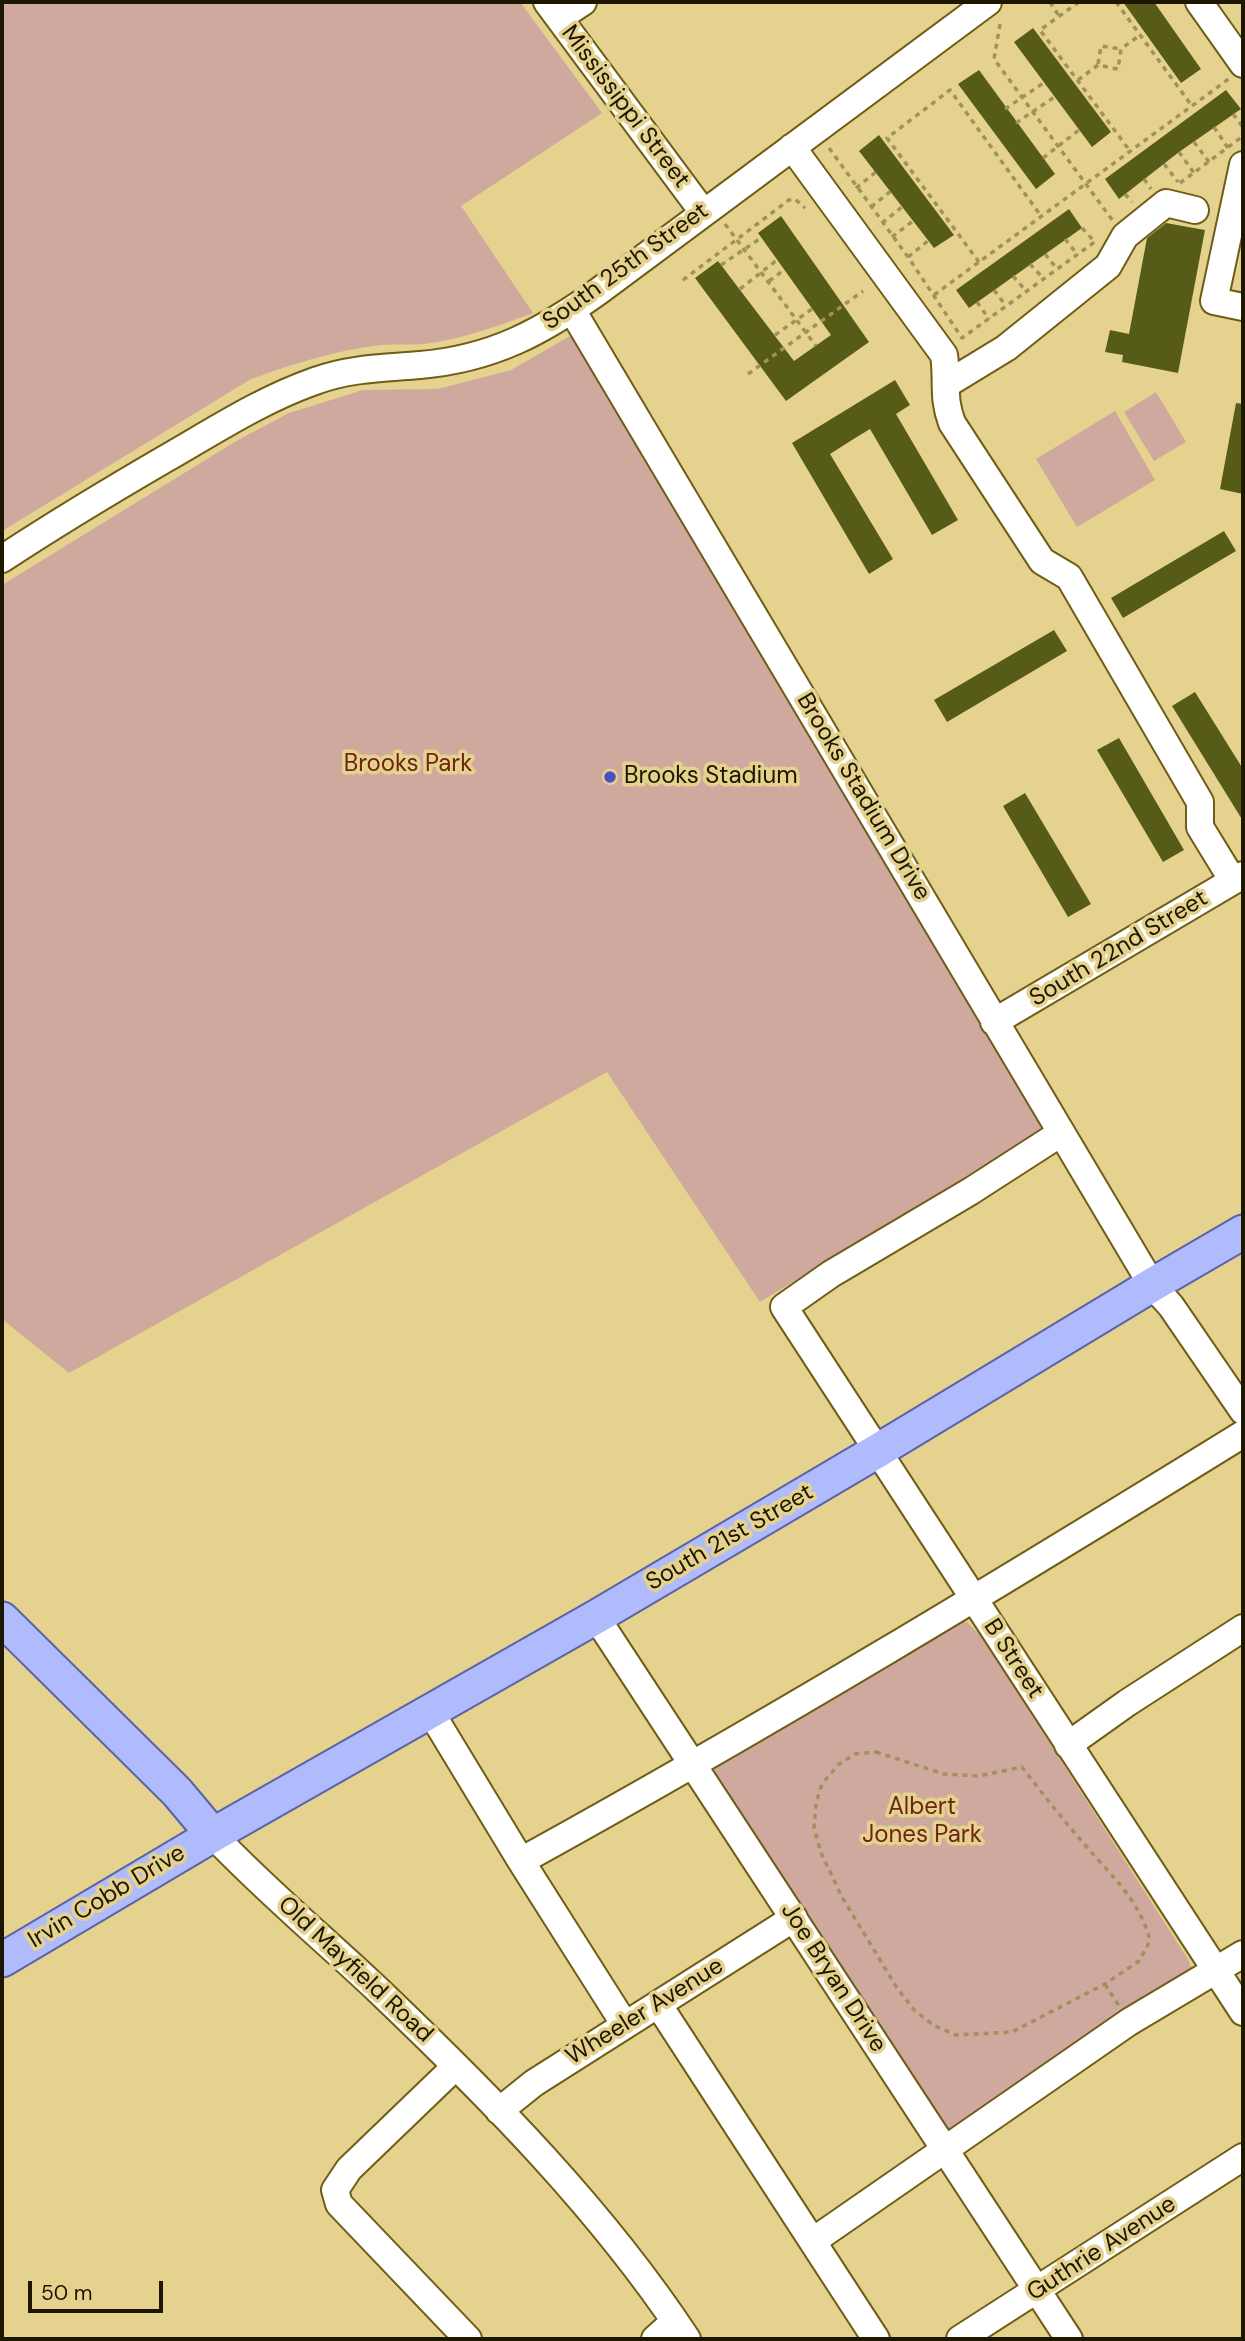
<!DOCTYPE html>
<html>
<head>
<meta charset="utf-8">
<style>
  body { margin:0 }
  #map { position:relative; width:1245px; height:2341px; overflow:hidden; background:#e5d28e; font-family:"DM Sans",sans-serif }
  canvas { display:block }
  .frame { position:absolute; inset:0; border:4px solid #1d1600; pointer-events:none }
  .scale { position:absolute; left:28px; top:2281px; width:135px; height:32px; box-sizing:border-box; border:4px solid #1d1600; border-top:0; padding-left:9px; font-size:21px; line-height:24px; white-space:nowrap; color:#1d1600; -webkit-text-stroke:5px #e5d28e; paint-order:stroke }
</style>
</head>
<body>
<div id="map">
<canvas width="1245" height="2341"></canvas>
<div class="frame"></div>
<div class="scale">50 m</div>
</div>
<script>
const context = document.querySelector('canvas').getContext('2d');
context.lineJoin = 'round';
function paint(path, color) {
  context.fillStyle = color;
  context.fill(path, 'evenodd');
}
function strokePath(path, color, width, dash) {
  context.strokeStyle = color;
  context.lineWidth = width;
  context.lineCap = dash ? 'butt' : 'round';
  context.setLineDash(dash || []);
  context.stroke(path);
}
function drawText(font, color, halo, rows, align = 'center') {
  context.font = font + ' "DM Sans",sans-serif';
  context.lineWidth = 7;
  context.setLineDash([]);
  context.textBaseline = 'middle';
  context.strokeStyle = halo;
  context.fillStyle = color;
  for (const [text, x, y, turn = 0] of rows) {
    context.save();
    context.translate(x, y);
    context.rotate((+turn || 0) * Math.PI / 180);
    context.textAlign = isNaN(turn) ? turn : align;
    if (halo) context.strokeText(text, 0, 0);
    context.fillText(text, 0, 0);
    context.restore();
  }
}
paint(new Path2D(`
  M2 2H520L602 113 461 206 533 313C498 326 462 339 424 344 410 345 395 344 381 345 337 350 292 364 251 379L2 531Z
  M577 332 1047 1127 760 1302 607 1072 69 1373 2 1319V585L238 440 289 413 363 390 438 389 511 370Z
  M1156 392 1186 442 1154 461 1124 412Z
  M1115 411 1155 480 1077 527 1036 459Z
  M958 1622H967L982 1637 1189 1961 1192 1971 956 2131 949 2130 940 2120 713 1778 716 1761Z`), '#cfa89e');
paint(new Path2D(`
  M1123 2H1154L1201 69 1181 83Z
  M1033 28 1111 132 1092 147 1014 42Z
  M979 70 1055 174 1036 189 958 84Z
  M1226 90 1241 109 1179 152 1119 199 1105 179Z
  M879 135 954 235 934 248 859 151Z
  M1069 209 1082 228 969 308 956 290Z
  M781 216 869 342 786 401 695 278 718 261 794 361 831 335 758 233Z
  M1166 223 1205 230 1178 373 1122 362 1123 355 1105 352 1110 330 1129 334 1147 238Z
  M895 380 910 405 896 414 958 520 932 535 870 429 852 440 830 454 893 559 869 574 792 443Z
  M1236 403 1243 404V494L1220 489Z
  M1224 531 1236 551 1123 618 1111 598Z
  M1054 630 1067 651 947 722 934 700Z
  M1195 692 1243 769V821L1172 706Z
  M1119 738 1184 850 1163 862 1097 750Z
  M1025 793 1091 904 1068 917 1003 806Z`), '#565c18');
const minor = new Path2D(`
  M547 2 703 212
  M1199 2 1243 64
  M559 18 583 2
  M792 147 944 355C948 381 942 397 952 423L1042 561 1069 577 1200 802V827L1233 881
  M1243 165 1214 301 1243 307
  M572 310 1152 1285 1171 1306 1243 1411
  M947 384 1006 348 1108 266 1125 236 1166 203 1195 210
  M2 559C55 524 110 491 165 459 214 431 261 400 315 381 350 368 385 368 420 365 492 359 542 332 599 291L988 2
  M994 1022 1243 875
  M1061 1133 971 1191 831 1274 784 1307 1243 2012
  M596 1617 1069 2339
  M430 1711 521 1861 625 2025
  M1068 1745 1127 1703 1243 1628
  M213 1835C265 1890 324 1939 379 1991 490 2097 602 2210 687 2339
  M521 1861C766 1726 1005 1581 1243 1434
  M658 2004 876 2339
  M456 2066 349 2169 335 2190 339 2204 468 2339
  M499 2111 534 2083 794 1918
  M813 2241 1129 2022 1243 1954
  M655 2339 675 2321
  M960 2339 1243 2157`);
const major = new Path2D(`
  M2 1619 177 1792 213 1835
  M2 1960 218 1832 596 1617 879 1450 1152 1285 1243 1232`);
strokePath(minor, '#6f5d16', 30);
strokePath(major, '#5a63a4', 37);
strokePath(new Path2D(`
  M1050 2 1059 16
  M1079 2 1040 30 1130 151
  M1116 2 1192 106
  M1000 24 994 59 1113 221
  M1098 64 1101 46 1121 49
  M1078 80 1098 65 1118 69 1121 49 1140 35
  M1005 109 1045 82
  M1233 114 1243 127
  M1016 123 1056 96
  M1214 127 1228 148
  M1194 142 1209 162
  M829 148 908 257 962 338 1096 241
  M1179 152 1194 173
  M1043 158 1079 130
  M1164 164 1178 182
  M1144 179 1151 189
  M1180 183 1243 136
  M856 188 876 172
  M1125 194 1132 202
  M871 207 891 191
  M882 223 902 207
  M725 224 816 346
  M1082 228 1095 242
  M892 237 913 221
  M1065 239 1077 254
  M1045 254 1057 269
  M908 257 928 241
  M979 262 887 138 950 90 1041 216
  M1030 264 1044 279
  M721 265 761 238
  M1013 276 1027 292
  M683 280 789 200 795 199 805 208
  M769 281 784 270
  M740 289 777 260
  M994 290 1006 306
  M934 295 1230 78
  M977 302 989 319
  M775 335 812 309
  M748 374 863 291
  M876 1752 944 1774 979 1776 1022 1767C1041 1792 1060 1816 1080 1839 1106 1871 1140 1898 1150 1941L1139 1961 1105 1984 1012 2032 956 2035 935 2026 915 2011 897 1988 842 1897 821 1853 814 1828 816 1803 822 1784 838 1765 855 1754Z
  M1105 1984 1119 2006`), '#a0915d', 3.5, [5, 5]);
strokePath(minor, '#fff', 26);
strokePath(major, '#b0bbfe', 33);
for (const [x, y, r, color] of [
  [610,777,7,"#4750c6"]
]) {
  const dot = new Path2D();
  dot.arc(x, y, r, 0, 2 * Math.PI);
  context.fillStyle = color;
  context.fill(dot);
  strokePath(dot, '#e5d28e', 2.5);
}
drawText('24px', '#1d1600', '#e5d28e', [
  ["Mississippi Street",625,107,53],
  ["South 25th Street",626,267,-36],
  ["Brooks Stadium Drive",863,797,59],
  ["South 22nd Street",1119,949,-31],
  ["South 21st Street",730,1538,-30],
  ["B Street",1013,1659,57],
  ["Irvin Cobb Drive",107,1897,-31],
  ["Old Mayfield Road",355,1970,43],
  ["Joe Bryan Drive",833,1978,57],
  ["Wheeler Avenue",645,2012,-32],
  ["Guthrie Avenue",1102,2249,-33]
]);
drawText('24px', '#6f2412', '#e5d28e', [
  ["Brooks Park",408,765],
  ["Albert",922,1808],
  ["Jones Park",922,1836]
]);
drawText('24px', '#1d1600', '#e5d28e', [
  ["Brooks Stadium",624,777]
], 'left');
</script>
</body>
</html>
